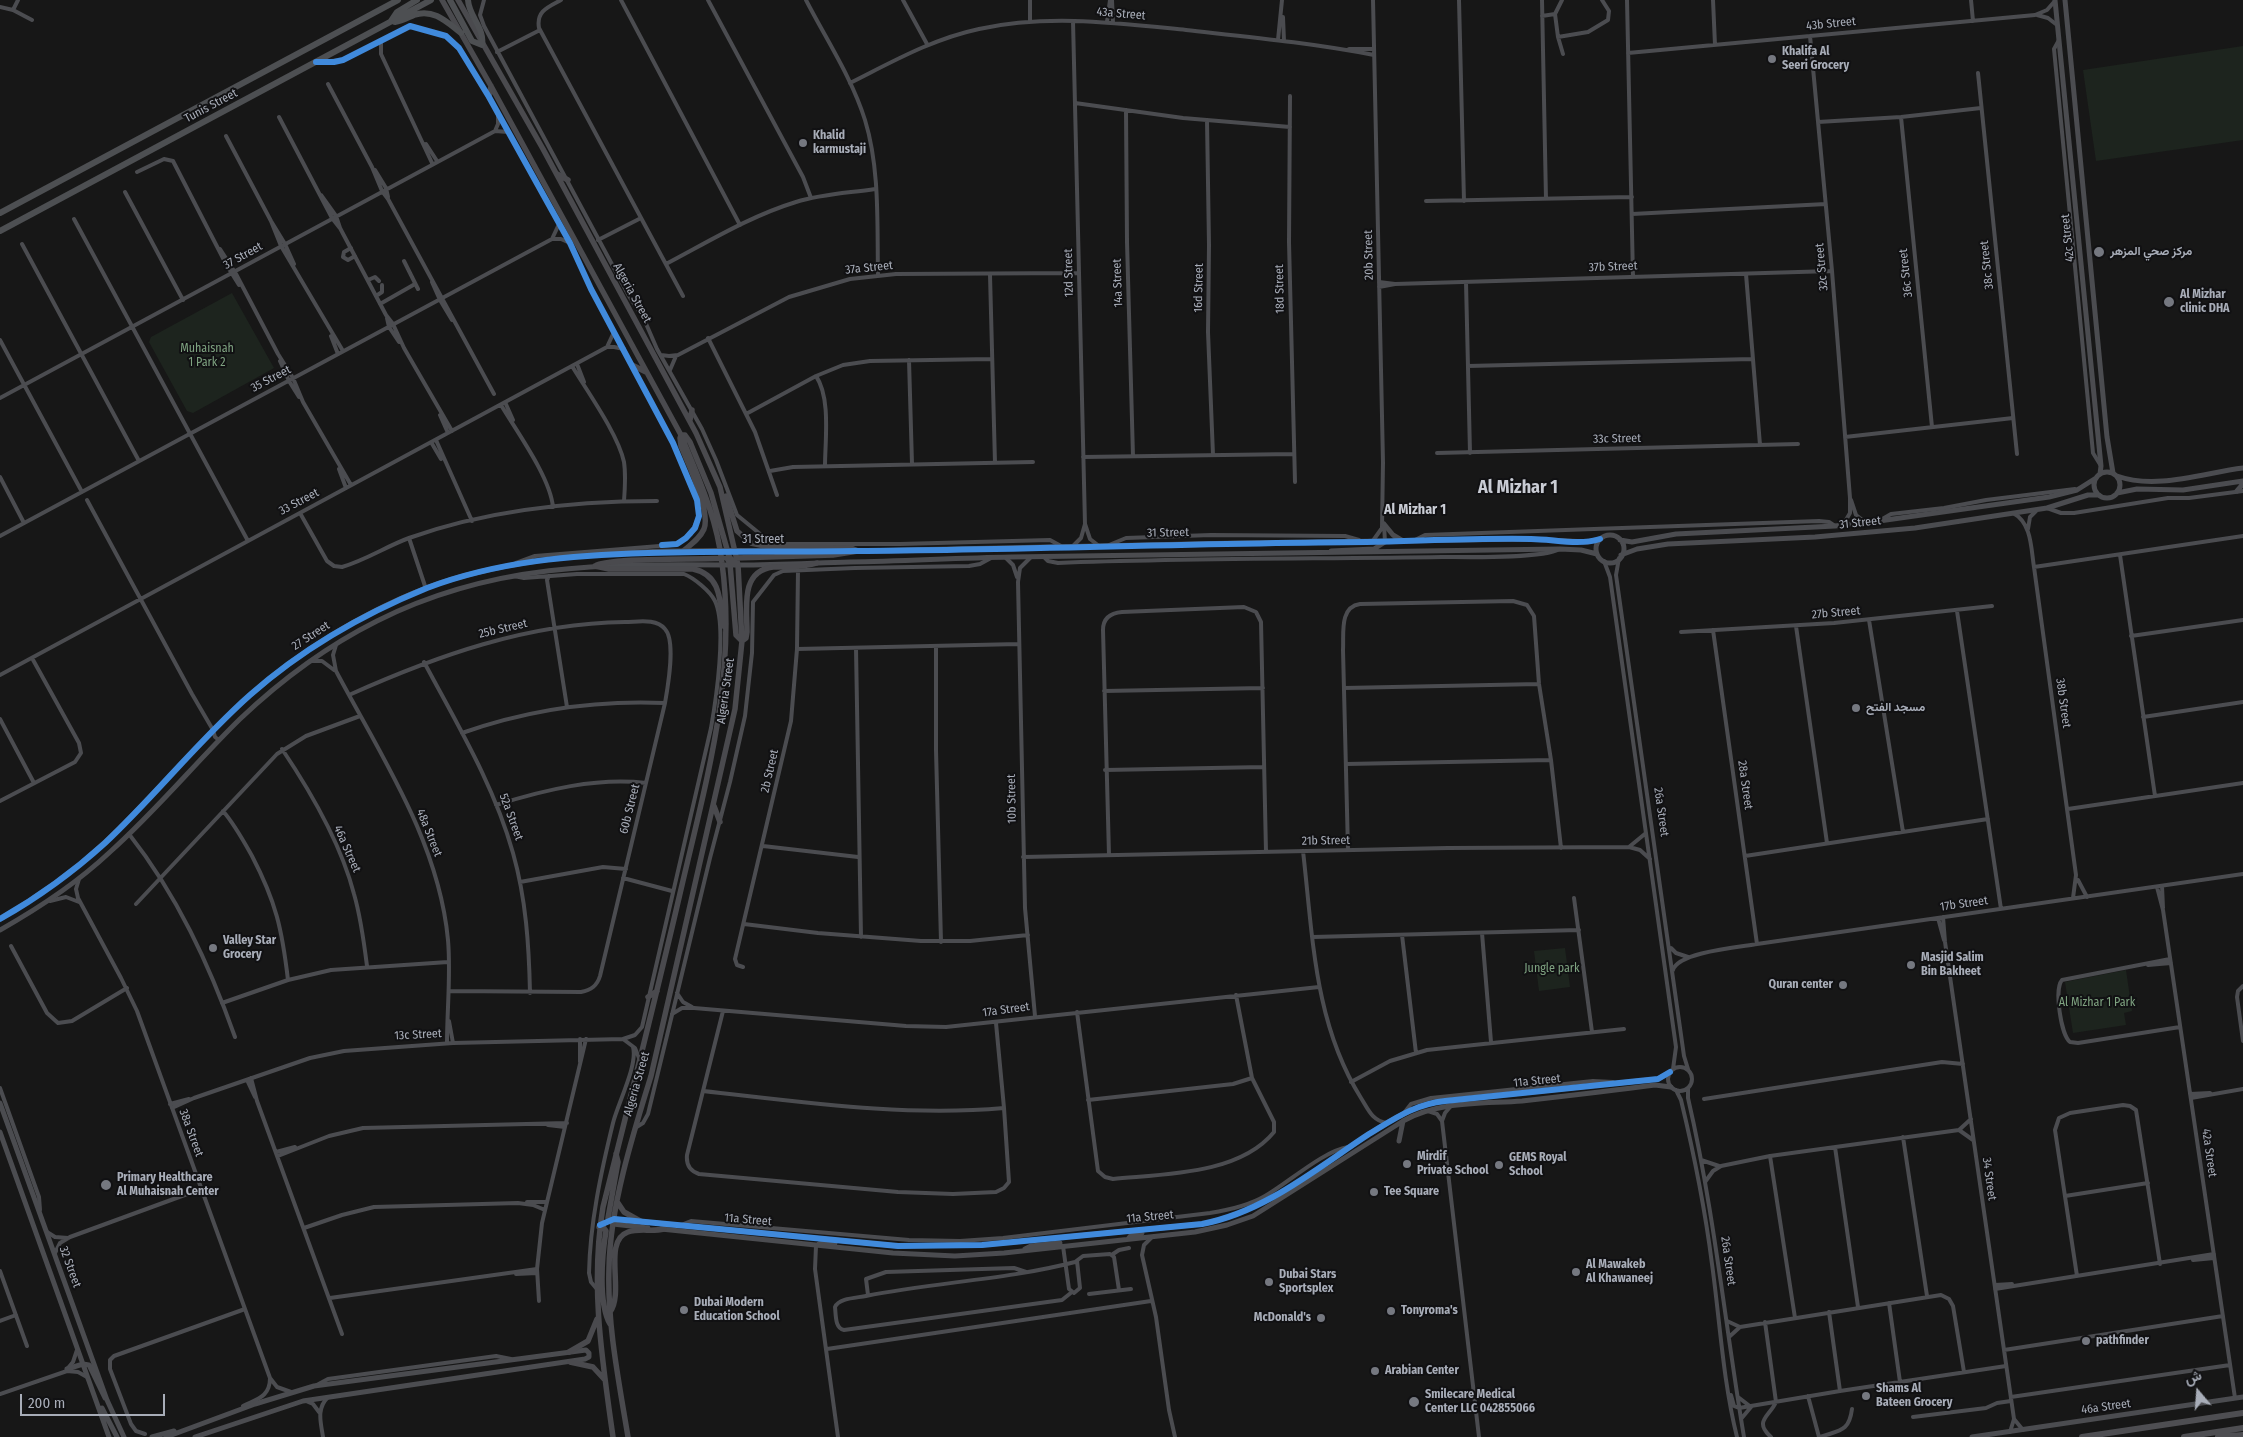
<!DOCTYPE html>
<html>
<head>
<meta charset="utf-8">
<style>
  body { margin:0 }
  #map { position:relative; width:2243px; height:1437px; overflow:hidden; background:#171717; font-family:"Fira Sans Condensed",Vazirmatn,sans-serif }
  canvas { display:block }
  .north { position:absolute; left:2173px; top:1367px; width:50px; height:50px; -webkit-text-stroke:4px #111113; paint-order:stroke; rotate:342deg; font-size:14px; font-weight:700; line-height:20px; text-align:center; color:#a8adb8 }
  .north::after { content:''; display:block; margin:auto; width:18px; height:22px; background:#a8adb8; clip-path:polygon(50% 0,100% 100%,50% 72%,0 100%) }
  .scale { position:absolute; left:20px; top:1394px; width:145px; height:22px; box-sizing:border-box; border:2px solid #a8adb8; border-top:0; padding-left:6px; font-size:15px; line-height:18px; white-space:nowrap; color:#a8adb8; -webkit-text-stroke:4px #111113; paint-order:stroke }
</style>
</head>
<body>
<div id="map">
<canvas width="2243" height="1437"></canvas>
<div class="north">ش</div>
<div class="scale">200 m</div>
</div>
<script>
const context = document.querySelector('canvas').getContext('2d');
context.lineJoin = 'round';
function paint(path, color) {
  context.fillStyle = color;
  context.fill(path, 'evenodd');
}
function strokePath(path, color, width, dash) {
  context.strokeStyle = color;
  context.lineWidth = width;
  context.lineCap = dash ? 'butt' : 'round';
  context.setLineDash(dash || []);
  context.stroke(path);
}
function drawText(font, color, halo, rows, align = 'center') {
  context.font = font + ' "Fira Sans Condensed",Vazirmatn,sans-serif';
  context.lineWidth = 4;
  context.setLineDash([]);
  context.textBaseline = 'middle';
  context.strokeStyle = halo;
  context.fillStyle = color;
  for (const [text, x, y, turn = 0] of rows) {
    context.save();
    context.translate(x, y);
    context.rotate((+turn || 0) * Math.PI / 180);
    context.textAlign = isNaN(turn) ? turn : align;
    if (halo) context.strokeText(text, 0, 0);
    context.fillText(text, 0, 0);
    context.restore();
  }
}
paint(new Path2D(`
  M2243 46V140L2096 161 2083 70Z
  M232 293 274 368 193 413 187 411 149 342 151 337Z
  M1565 948 1570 987 1539 991 1534 951Z
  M2126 970 2132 1011 2124 1013 2126 1025 2073 1033 2065 982Z`), '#1d241e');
strokePath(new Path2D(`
  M484 0 480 15 484 26 629 296 644 319 657 349 702 429 716 460 737 515 765 538 784 544H900L1050 540 1061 546
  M561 0C548 7 536 11 539 28L683 296
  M621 0 740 225
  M708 0 803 177 811 198
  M806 0C826 39 852 78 865 120 880 169 877 224 878 275
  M903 0 927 44
  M1030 0V21
  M1112 0 1113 23
  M1459 0 1464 201
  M1542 0 1546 199
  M1627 0 1633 277
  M1713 0 1715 45
  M1971 0 1973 21
  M0 7 13 10 18 0
  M13 10 32 20
  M1555 14 1558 37
  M2037 15 2048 18 2057 25
  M1542 16 1555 14 1562 0
  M1283 17 1284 41
  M1107 22 1110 0
  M1810 36 1832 271 1850 498V513L1843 525
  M381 40V54L432 163
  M1278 40 1282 0
  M2059 40 2054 49 2093 453 2101 466
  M1349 49H1374
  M497 52 540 30
  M1628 53 2035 15 2047 10 2054 2
  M1563 54 1558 37 1588 32 1608 20 1609 11 1602 0
  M318 62 343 60 410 26 446 36 459 48 489 97 570 243 591 289 673 443 697 500 699 516 691 534 681 541 672 545 535 556 516 563
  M1978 73 2017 454
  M850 83C892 62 932 39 979 29 1048 14 1117 23 1186 30 1249 37 1312 43 1374 55
  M328 84 372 167 382 191 388 199 494 394
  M1290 96 1289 242 1295 482
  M1075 103 1183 118 1290 127
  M1126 110 1127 242 1133 456
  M279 117 332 218 339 227
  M1901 117 1932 427
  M1207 120 1209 245 1208 332 1213 455
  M1818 122 1901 117 1981 108
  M495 131 498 124V116
  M226 136 271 221 285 244 294 264
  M426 144 437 161
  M375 170 386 188 388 197
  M137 172 164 159 173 161 226 264 239 285
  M125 192 183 300
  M321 195 336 216 340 228 386 315 393 324 404 348 452 431
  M1426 201 1632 197
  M1632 214 1826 204
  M74 219 248 541
  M271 221 281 246 343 351
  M552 239 559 224
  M598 240 641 218
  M22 244 139 461
  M351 248 344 252 343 257 348 260 355 256
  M220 249 236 274 278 354 293 378 303 402 351 485
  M404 261 418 289
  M666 264C708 242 750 216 796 202 822 194 849 193 875 189
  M1746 274 1760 445
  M990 275 995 463
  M368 280 375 277 379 281
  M432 282 440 300 452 320
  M1379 282 1395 284
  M1466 282 1470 453
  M1379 287 1395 284 1832 271
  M376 296 382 292V285
  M380 304 415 284
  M387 318 389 327 399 342
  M331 336 338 354
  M708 338 755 432 777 495
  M0 340 82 492
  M607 347 614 332
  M661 355 669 356 678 355 789 297 850 279 896 274 1079 273
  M909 360 912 464
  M280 361 289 381 299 397
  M577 364 584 382
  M572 366C587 391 618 434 624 462 626 475 625 488 624 501
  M1468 366 1752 359
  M670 370 676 356
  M816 376C831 398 825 441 825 466
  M0 398 495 131 508 132
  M505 402 513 420
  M501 405C517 432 550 477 553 507
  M746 414 816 376 843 365 870 361 992 359
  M440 415 448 433
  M1845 437 2013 418
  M436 440 472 521
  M431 442 441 459
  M1437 453 1798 444
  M1083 457 1294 454
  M339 469 346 488
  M770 471 793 467 1033 462
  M0 477 24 523
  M87 500 192 694 213 730 215 737 219 740
  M1851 500 1856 515 1865 522
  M2047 508 2061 513H2074L2168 498H2189L2243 491
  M300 513 327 561 334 566 342 567C366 560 387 546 409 538 487 510 574 501 657 501
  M2013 513C2032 523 2031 549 2034 567L2076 875 2073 898
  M1879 521 1891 514 1944 508 1986 500 2075 489
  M1085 524 1090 539 1099 546
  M1384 524 1385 542
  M2028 529 2030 517 2036 511
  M0 536 552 239H561L570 243
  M409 538 426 589
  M1415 540 1425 535 1819 521 1829 522 1835 526
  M1372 542 1382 528 1383 462 1373 0
  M1109 545 1126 538 1211 535 1345 536 1359 540
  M1072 547 1081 538 1085 524 1073 21
  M2120 555 2155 796
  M1005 557 1013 565 1017 577
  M1031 557 1020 568 1018 582 1025 908 1035 1016
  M1044 557 1048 561 1058 563C1186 558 1314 559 1442 557 1465 557 1543 559 1559 549
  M1619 558 1616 575 1684 1056 1688 1069
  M1604 561 1610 577 1676 1047 1673 1069
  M2034 567 2243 536
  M514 576 524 578 577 574H684C694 578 710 591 715 601 727 626 716 700 711 728L642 1027 635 1035 623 1039
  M549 576 547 580 567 707
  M1957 611 2001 909
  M1869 620 1903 832
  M1796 626 1827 843
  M1713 630 1757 944
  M1681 632 1834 623 1992 606
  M2131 636 2243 620
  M336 645 333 655 336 671C381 756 439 842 448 940 451 974 447 1009 447 1043
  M936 647V750L941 942
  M856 648 861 937
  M797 649 1019 644
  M312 661H322L334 670
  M424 662C457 724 494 785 513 853 526 899 529 945 530 993
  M0 675 607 347H614L624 349
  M1344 688 1539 684
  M1104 691 1263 688
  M349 695C436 656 528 623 625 622 638 622 656 618 665 629 676 641 668 686 665 703L600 976C597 986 591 990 581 992L449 991
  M2143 717 2243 702
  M0 719 34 783
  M462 733C527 710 596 700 665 703
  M282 749C311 792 341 844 354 894 361 918 364 942 367 966
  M1346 764 1551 760
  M1105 770 1264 767
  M0 801 75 762 81 753 79 743 32 658
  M496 805C544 790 597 777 646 783
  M2068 809 2243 783
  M223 811C235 825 243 840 252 856 276 902 282 929 288 980
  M129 834C177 895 209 964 235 1037
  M763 846 858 857
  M1629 847 1646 833
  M1348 850 1343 650C1344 634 1339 607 1360 604L1513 601 1527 605 1534 616 1539 684 1551 760 1561 848
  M1303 851C1313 937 1314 1023 1361 1098 1368 1109 1372 1121 1387 1123
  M1109 855 1103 630C1103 618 1111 613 1122 612L1244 607 1256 612 1261 622 1266 852
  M1745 856 1988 819
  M1023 857 1448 848 1629 847 1640 850 1650 859
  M623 878 672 891
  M79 879 76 889 78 898 121 978 137 1011 270 1378 277 1387 291 1392
  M2078 880 2087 897
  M520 882 603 867 626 869
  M2162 886 2163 908
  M2157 887 2163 910 2235 1398
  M1574 898 1592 1032
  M50 901 66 897 79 902
  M136 904 277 754 306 736 360 716
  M1943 917 1945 942 2014 1419 2010 1432
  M1938 918 1944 940
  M744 924 818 933 921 941H970L1028 935
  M1482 933 1491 1042
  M1402 935 1416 1053
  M1313 937 1579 930
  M11 946 47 1013 58 1023 72 1021 127 988
  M1671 948 1676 953 1688 957
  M2170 959 2062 980C2054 989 2061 1035 2070 1042L2078 1043 2180 1027
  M2148 965 2171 963
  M743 967 737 965 735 959 791 721 797 649 798 570
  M1673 970C1678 952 1740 947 1757 944L2243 874
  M2243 986 2238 991 2237 997 2243 1041
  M677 993 683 1002 692 1007
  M222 1003 288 980 331 970 448 962
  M723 1011 687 1155C686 1165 690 1171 699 1174L898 1192 953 1194 996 1192 1004 1188 1009 1182 1004 1108 996 1023
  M1077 1012 1098 1171 1105 1177 1113 1179C1163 1174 1239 1175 1274 1132V1122L1252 1078 1236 995
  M672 1014 682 1008H694L906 1026 946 1027 1319 987
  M449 1021 453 1043
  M580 1062V1039
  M1668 1079a12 12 0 1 1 24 0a12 12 0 1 1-24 0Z
  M251 1078 257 1101 342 1334
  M247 1080 255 1097
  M1351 1082 1390 1061 1427 1050 1624 1029
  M0 1088 39 1197 40 1210
  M1688 1088V1098C1714 1210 1725 1324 1744 1437
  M1676 1090 1681 1100C1694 1154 1705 1209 1712 1264 1720 1322 1723 1381 1737 1437
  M703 1091C803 1102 904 1117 1004 1108
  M2190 1094 2210 1093
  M2191 1098 2243 1089
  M1704 1099 1942 1062 1963 1064
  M1088 1100 1233 1084 1252 1078
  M170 1104 189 1099
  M1450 1107 1445 1113 1442 1121 1479 1437
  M172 1108 194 1098 310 1058 344 1051 453 1043 623 1039 635 1048 639 1058
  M1428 1111 1437 1114 1442 1121
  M1404 1113 1411 1104 1431 1098 1593 1081 1613 1082
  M548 1125 565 1127
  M635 1128 643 1123 648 1114 710 858 730 782 745 716 752 653 753 602 774 575 783 571 855 568 969 566 980 564 991 558
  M1959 1130 1973 1140
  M1903 1137 1927 1296
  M1835 1147 1858 1307
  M276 1152 295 1147
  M278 1156 329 1136 363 1128 567 1123
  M1770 1156 1795 1318
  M1701 1160 1719 1166
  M1705 1182 1713 1171 1721 1166 1770 1156 1959 1130 1971 1119
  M2065 1196 2148 1183
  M527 1202H547
  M681 1225 691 1221 909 1240 960 1241 1003 1238 1210 1213C1229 1210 1248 1206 1265 1196 1288 1183 1323 1151 1348 1147
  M304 1228 342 1215 374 1207 518 1203 533 1205 545 1210
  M47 1232 55 1237 68 1238
  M1151 1238 1144 1245 1142 1255 1156 1317 1169 1410 1175 1437
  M816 1246 815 1269 838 1437
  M1063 1246 1069 1289 1074 1293 1080 1288 1077 1261
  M55 1253 60 1243 70 1237 201 1189
  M1113 1254 1119 1250 1129 1248
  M2193 1260 2214 1258
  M0 1271 27 1346
  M516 1274 537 1273
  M2077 1276 2055 1130 2059 1118 2070 1113 2123 1105 2130 1106 2136 1110 2160 1264
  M1995 1285 2012 1284
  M596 1288 591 1282 589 1273C590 1223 601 1172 613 1123 618 1103 638 1065 633 1047
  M1995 1289 2214 1254
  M1072 1292 1062 1300 844 1330C835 1328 836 1316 835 1307 839 1298 856 1298 866 1296 935 1282 1006 1280 1075 1262L1083 1256 1110 1254 1114 1257 1119 1290
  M1089 1294 1131 1289
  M868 1295 866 1279 886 1272 1014 1268 1026 1272
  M330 1298 537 1269
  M539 1301 537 1269 542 1223 586 1039
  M1889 1303 1900 1382
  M1829 1312 1840 1391
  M0 1321 16 1315
  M1727 1321 1740 1327
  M1765 1322 1776 1402C1770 1416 1753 1421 1771 1437
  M1729 1337 1740 1327 1941 1295 1949 1299 1953 1306 1964 1372
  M827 1349 1151 1301
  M2004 1350 2223 1316
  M68 1368 73 1362 77 1350
  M315 1386 328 1379 496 1356 511 1359
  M0 1394 67 1371 78 1372 87 1377
  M1731 1395 1734 1406 1739 1408
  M1808 1396 1819 1437
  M1738 1397 1751 1407 1741 1419
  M2011 1397 2230 1365
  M306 1401 313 1404 319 1412
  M243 1406C257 1399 270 1397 270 1378
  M1739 1408 1840 1391 2006 1366
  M1913 1417 1986 1408 1997 1403 2011 1401
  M2014 1419 2023 1430
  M145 1434 136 1431 131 1424 110 1369V1360L114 1356 245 1309
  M323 1437C321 1423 316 1409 328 1397
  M1820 1437C1840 1430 1849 1432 1852 1409`), '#4b4c50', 4);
strokePath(new Path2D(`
  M2055 0 2101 466 2100 474
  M2065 0 2107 437 2113 473
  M2094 485a13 13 0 1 1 26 0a13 13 0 1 1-26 0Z
  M2117 476C2156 490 2203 473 2243 468
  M2237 491 2243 484
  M2117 493 2137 489 2183 490 2243 481
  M1384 524 1393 535 1403 541
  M1596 549a14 14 0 1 1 28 0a14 14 0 1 1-28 0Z
  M1620 540 1632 542 1676 534 1835 526 1879 521 2049 497 2077 490 2096 478
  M856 551 1239 543 1529 539 1587 542 1600 539
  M1331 551 1374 549 1385 542
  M1621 555 1637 549 1668 544 1815 537 1915 528 2047 508 2088 495H2099
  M0 919C37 897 74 872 105 842 155 796 197 742 248 697 307 644 394 593 471 574 588 544 722 551 843 551
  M0 930C39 908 77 883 110 852 156 811 196 762 240 719 280 681 327 646 377 621 496 561 611 564 740 565 777 565 813 563 850 562 904 561 957 558 1011 557 1194 555 1377 552 1560 549L1581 550 1597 554
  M0 1103 107 1400 124 1437
  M0 1132 109 1437
  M1399 1141 1403 1121
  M613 1224 648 1228
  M600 1225 614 1219 898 1246 982 1245 1202 1224C1265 1212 1317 1168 1369 1134 1394 1119 1415 1104 1445 1101L1658 1079 1670 1072
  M661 1229 893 1253 955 1256 1004 1253 1195 1232 1227 1225 1253 1216 1403 1121C1438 1101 1482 1104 1522 1101 1566 1096 1610 1091 1655 1085L1671 1087
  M1128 1239 1132 1234 1142 1233
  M816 1246 822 1242 835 1243
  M1025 1249 1031 1246 1060 1243
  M67 1369 83 1364 89 1365 105 1398
  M102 1408 117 1437
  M152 1437 174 1431
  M166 1437 255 1404 314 1386 586 1350 589 1353V1357L585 1359 303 1401 195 1437
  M1972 1437 2243 1397`), '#4b4c50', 5);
strokePath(new Path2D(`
  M442 0 491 86 681 435C698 477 717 518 722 563 737 674 707 778 682 885 657 993 630 1100 603 1207 590 1285 602 1359 613 1437
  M458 0 543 149 696 433 720 487 738 565 742 641 735 709 651 1076C633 1134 610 1207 609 1268 607 1324 619 1382 628 1437
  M489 97 491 86
  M557 174 568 180
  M632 365 646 372
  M690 420 692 410
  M726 496 737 531 751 543 769 547 851 548 858 551
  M682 552C690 545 699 540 704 529 711 512 688 463 681 446L680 438 681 435H685L690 442 711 493 729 556 733 562 738 565
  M727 558 730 564 736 635 742 641 746 638 747 632C747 608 740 571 773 567 788 566 803 568 817 563
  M736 558 833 555 858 551
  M595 566 609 569H693C722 575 720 603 723 626
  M595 566C609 557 700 560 723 558
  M714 806 720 822
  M648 997 657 991
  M618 1203 624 1212 642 1222
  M613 1224 608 1218 618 1162 616 1154
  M599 1227H603L606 1231C602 1255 598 1303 610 1324
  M610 1312C625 1292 602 1241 628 1232 639 1228 652 1232 664 1229
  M569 1352 588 1341 597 1319
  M570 1362 593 1367 604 1379`), '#4a4a4e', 5.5);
strokePath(new Path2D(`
  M450 0 472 41 482 45C485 28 469 17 468 0
  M391 21 397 12 417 0
  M395 22C402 21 407 18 414 15 433 8 447 22 461 33
  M0 213 398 0
  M0 231 431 0`), '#4d4f52', 6);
strokePath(new Path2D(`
  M2082 1437 2243 1413
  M2184 1437 2243 1428
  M2218 1437 2243 1435`), '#4e4e52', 6);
strokePath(new Path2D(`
  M316 62H334L343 60 410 26 446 36 459 48 489 97 570 243 591 289 673 443 697 500 699 516 695 528 686 538 677 544 662 545
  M0 919C37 898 73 872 105 843 155 796 198 741 250 695 302 649 363 614 427 588 498 561 574 555 648 553 718 551 787 552 856 551 1026 550 1196 543 1367 542 1421 541 1476 538 1531 539 1553 539 1578 546 1600 539
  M600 1225 614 1219 898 1246 982 1245 1202 1224C1265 1212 1317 1168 1369 1134 1394 1119 1415 1104 1445 1101L1658 1079 1670 1072`), '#408adc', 6);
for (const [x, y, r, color] of [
  [1772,59,5,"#757880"],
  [803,143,5,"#757880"],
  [2099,252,6,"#757880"],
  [2169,302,6,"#757880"],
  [1856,708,5,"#757880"],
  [213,948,5,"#757880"],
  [1911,965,5,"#757880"],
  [1843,985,5,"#757880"],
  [1407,1164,5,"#757880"],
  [1499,1165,5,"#757880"],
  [106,1185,6,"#757880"],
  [1374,1192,5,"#757880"],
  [1576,1272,5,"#757880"],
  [1269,1282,5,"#757880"],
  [684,1310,5,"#757880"],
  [1391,1311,5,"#757880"],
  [1321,1318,5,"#757880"],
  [2086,1341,5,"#757880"],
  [1375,1371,5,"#757880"],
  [1866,1396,5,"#757880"],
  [1414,1402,6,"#757880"]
]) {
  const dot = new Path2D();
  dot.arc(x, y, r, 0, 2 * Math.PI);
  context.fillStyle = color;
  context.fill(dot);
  strokePath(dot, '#111113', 2);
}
drawText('12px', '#a8adb8', '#111113', [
  ["43a Street",1121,14,5],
  ["43b Street",1831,24,-6],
  ["Tunis Street",211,106,-28],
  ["42c Street",2068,238,-96],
  ["20b Street",1369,255,-91],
  ["37 Street",243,256,-29],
  ["38c Street",1987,265,-96],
  ["37b Street",1613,267,-2],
  ["32c Street",1822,267,-95],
  ["37a Street",869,268,-6],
  ["12d Street",1069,273,-91],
  ["36c Street",1906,273,-96],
  ["14a Street",1118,283,-92],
  ["16d Street",1199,288,-89],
  ["18d Street",1280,289,-91],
  ["Algeria Street",632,293,61],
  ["35 Street",271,379,-28],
  ["33c Street",1617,439,-1],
  ["33 Street",299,502,-28],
  ["31 Street",1860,523,-6],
  ["31 Street",1168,533,-1],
  ["31 Street",763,540],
  ["27b Street",1836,613,-5],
  ["25b Street",503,629,-13],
  ["27 Street",311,636,-33],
  ["Algeria Street",726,691,-82],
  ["38b Street",2063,703,82],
  ["2b Street",770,771,-77],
  ["28a Street",1745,785,82],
  ["10b Street",1012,799,-91],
  ["60b Street",630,809,-76],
  ["26a Street",1661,812,82],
  ["52a Street",511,817,70],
  ["48a Street",429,833,68],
  ["21b Street",1326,841,-1],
  ["46a Street",347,849,66],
  ["17b Street",1964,904,-8],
  ["17a Street",1006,1010,-8],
  ["13c Street",418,1035,-3],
  ["11a Street",1537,1081,-6],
  ["Algeria Street",637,1084,-74],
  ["38a Street",191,1133,70],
  ["42a Street",2209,1153,82],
  ["34 Street",1989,1179,82],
  ["11a Street",1150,1217,-5],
  ["11a Street",748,1220,5],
  ["26a Street",1728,1261,82],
  ["32 Street",70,1267,70],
  ["46a Street",2106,1407,-8]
]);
drawText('bold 12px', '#a8adb8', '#111113', [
  ["Khalifa Al",1782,52],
  ["Seeri Grocery",1782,66],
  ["Khalid",813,136],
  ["karmustaji",813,150],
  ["مركز صحي المزهر",2110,252],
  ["Al Mizhar",2180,295],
  ["clinic DHA",2180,309],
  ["مسجد الفتح",1866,708],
  ["Valley Star",223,941],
  ["Grocery",223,955],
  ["Masjid Salim",1921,958],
  ["Bin Bakheet",1921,972],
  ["Quran center",1833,985,"right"],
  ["Mirdif",1417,1157],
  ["Private School",1417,1171],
  ["GEMS Royal",1509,1158],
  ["School",1509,1172],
  ["Primary Healthcare",117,1178],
  ["Al Muhaisnah Center",117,1192],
  ["Tee Square",1384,1192],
  ["Al Mawakeb",1586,1265],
  ["Al Khawaneej",1586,1279],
  ["Dubai Stars",1279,1275],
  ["Sportsplex",1279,1289],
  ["Dubai Modern",694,1303],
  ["Education School",694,1317],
  ["Tonyroma's",1401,1311],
  ["McDonald's",1311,1318,"right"],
  ["pathfinder",2096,1341],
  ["Arabian Center",1385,1371],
  ["Shams Al",1876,1389],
  ["Bateen Grocery",1876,1403],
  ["Smilecare Medical",1425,1395],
  ["Center LLC 042855066",1425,1409]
], 'left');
drawText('12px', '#7fa381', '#111113', [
  ["Muhaisnah",207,349],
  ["1 Park 2",207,363],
  ["Jungle park",1552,969],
  ["Al Mizhar 1 Park",2097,1003]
]);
drawText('bold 14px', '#c9ccd4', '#111113', [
  ["Al Mizhar 1",1415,510]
]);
drawText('bold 18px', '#c9ccd4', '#111113', [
  ["Al Mizhar 1",1518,488]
]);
</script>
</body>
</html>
